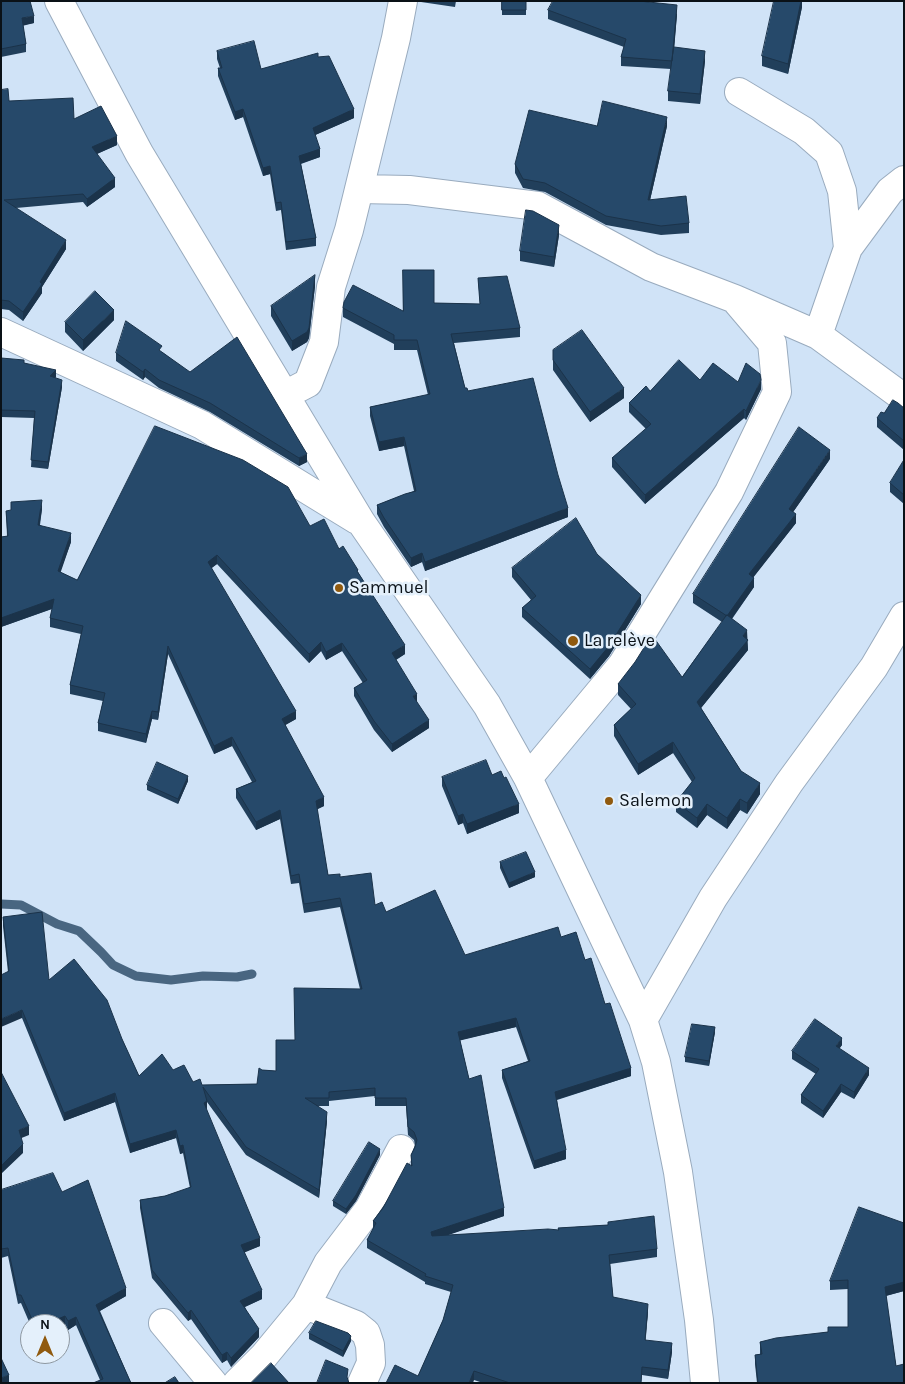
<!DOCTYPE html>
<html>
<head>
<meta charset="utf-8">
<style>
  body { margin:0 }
  #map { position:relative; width:905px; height:1384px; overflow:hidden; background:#d0e3f7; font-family:Karla,sans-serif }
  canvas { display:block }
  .frame { position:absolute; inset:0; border:2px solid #0a1117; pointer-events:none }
  .north { position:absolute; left:20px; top:1314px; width:50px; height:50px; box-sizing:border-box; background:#e4f0fb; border:1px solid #8d97a0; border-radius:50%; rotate:0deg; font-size:14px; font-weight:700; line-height:20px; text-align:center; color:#0a1117 }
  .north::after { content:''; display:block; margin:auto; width:18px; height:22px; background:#905a0f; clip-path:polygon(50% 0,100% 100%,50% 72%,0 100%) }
</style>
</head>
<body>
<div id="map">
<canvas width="905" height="1384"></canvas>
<div class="frame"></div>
<div class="north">N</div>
</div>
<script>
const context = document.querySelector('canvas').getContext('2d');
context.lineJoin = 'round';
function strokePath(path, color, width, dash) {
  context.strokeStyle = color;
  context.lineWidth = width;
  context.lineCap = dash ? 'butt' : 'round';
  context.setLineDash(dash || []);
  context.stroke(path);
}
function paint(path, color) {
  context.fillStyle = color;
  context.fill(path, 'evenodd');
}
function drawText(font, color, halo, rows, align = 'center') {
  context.font = font + ' Karla,sans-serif';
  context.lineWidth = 5;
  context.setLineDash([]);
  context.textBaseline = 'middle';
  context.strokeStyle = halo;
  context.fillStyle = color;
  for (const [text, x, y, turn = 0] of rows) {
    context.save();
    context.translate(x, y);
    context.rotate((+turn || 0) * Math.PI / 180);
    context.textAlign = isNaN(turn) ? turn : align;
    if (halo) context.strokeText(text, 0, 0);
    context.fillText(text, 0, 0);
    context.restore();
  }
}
strokePath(new Path2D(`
  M1 904 21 905 57 924 79 931 101 952 113 965 136 976 171 980 203 976 237 977 252 974`), '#496681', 9);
const minor = new Path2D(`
  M59 1 139 153 361 522 487 705 528 778 643 1020 656 1062 678 1172 699 1320 705 1383
  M739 92 804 131 829 153 842 191 848 248
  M359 189 409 190 538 206 651 267 735 299 818 335 904 398
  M1 332 202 425 357 520
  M818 335 848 248 890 191 904 180
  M285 395 308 383 324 342 331 287 349 230 396 38 403 1
  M528 778 622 665 729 492 777 392 772 343 738 303
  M643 1020 713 898 789 783 874 667 904 616
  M163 1323 213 1383
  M237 1383 264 1356 306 1305
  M362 1383 371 1363 370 1345 366 1333 356 1325 306 1305 328 1263 369 1209 401 1149`);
strokePath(minor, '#99abbe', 30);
strokePath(minor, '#fff', 28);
paint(new Path2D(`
  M1 1 34 23 23 25 26 44V52L1 57Z
  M421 1H456L455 7 421 2Z
  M502 1H526V15H502Z
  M802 1V7L788 74 762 66V56Z
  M548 10 677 14 674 51 705 61 700 104 668 101V91L671 69 621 66V57L624 47 548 19Z
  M217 51 261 69 318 57 354 118 315 135 320 157 301 164 316 238V246L286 250 281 210 276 211 270 174 263 176 243 117 235 120 218 76V68H220L217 59Z
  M1 90 9 101 74 119 117 145 97 154 115 187 87 207 83 202 16 208 66 249 42 287V293L23 321 9 310 1 309Z
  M667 126 650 200 689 223V233L661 235 606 225 545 192 523 188 515 173V164Z
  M559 235 554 267 520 261V251Z
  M478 278 520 328V337L454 343 465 388 568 517 425 571 422 562 411 567 384 527 377 514V505L414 491 404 446 379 451 370 416V407L428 395 417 350H394V344L343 317V308L403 311 434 303 480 304Z
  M315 286 309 338 307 342 292 351 271 316V306Z
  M114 320 83 351 65 332V322Z
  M553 350 624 398 590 422 553 370Z
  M162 352 307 462 299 466 210 412 159 388 145 377 143 380 116 361V353Z
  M1 358 24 363 56 377 55 378 62 387 48 469 31 467 34 418 1 417Z
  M700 380 738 382 761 389 746 420 744 418 645 504 612 467V458L646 429 629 412V403L650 391Z
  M904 408V450L877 427V418L884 413Z
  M830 459 793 512 796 523 753 577 754 587 732 619 747 639 748 650 701 708 741 771 760 794 747 814 740 810 727 829 707 815 697 828 676 812V802L692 782 673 753 638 775 614 736V725L631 709 618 695V684L682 677 722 622 693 603V594Z
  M904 460V504L890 492V483Z
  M11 502 42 509 40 525 71 542 60 572 77 580 310 526 339 549 358 572 405 654 396 660 429 728 392 752 374 730 354 696V688L363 683 342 651 326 660 321 651 309 663 217 564 211 568 296 719 285 725 324 806 317 809 328 875 340 877 375 905 386 912 465 955 561 937 585 960 605 1004 631 1076 557 1100 566 1159 534 1169 502 1078V1070L528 1061 516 1027 460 1040 469 1079 504 1216 447 1235 558 1230V1228L608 1225V1222L657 1249V1257L610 1264 613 1297 648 1312 645 1340 672 1352 668 1379 642 1375 641 1383H483L474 1380 418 1376 443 1320 451 1292 425 1284V1282L367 1248V1240L373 1230V1221L411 1166V1155L415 1145 414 1140 408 1135 406 1106H375V1096L329 1101V1106H318L327 1121 319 1198 246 1155 207 1102V1109H206L260 1246 244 1252 262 1299 245 1307 259 1337 231 1367 227 1360 222 1363 191 1319 188 1321 152 1278 140 1208V1200L165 1196 190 1188 183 1153 180 1154 176 1138 130 1153 115 1102 64 1121 22 1018 8 972 3 926V917L49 980 122 1039 139 1076 173 1070 193 1082 202 1085 257 1084 262 1070 276 1071 295 1040 360 989 340 907 304 913 299 883 291 884 280 819 256 830 236 798V789L252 782 232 746 214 754 168 654 158 720 152 719 146 743 98 731V723L103 701 70 694V685L81 634 50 627V618L52 609 1 627V537L7 536 6 511H11Z
  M597 554 641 604 609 656 590 679 522 617V608L531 600 512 577V568Z
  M492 775 519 813 467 834 463 823 458 825 442 786V777Z
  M188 781 178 804 147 790V785Z
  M500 862 535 877 509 888 500 868Z
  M715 1032 709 1066 685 1062V1057Z
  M842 1045 839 1049 869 1075 854 1099 841 1092 823 1118 801 1103V1095L816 1074 792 1059V1051Z
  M380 1155 356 1201 346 1214 333 1206V1201Z
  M1 1190 62 1192 126 1296 100 1311 131 1383 100 1380 76 1325 68 1330 65 1324 60 1326V1324H30L21 1303 18 1304 8 1256 1 1258Z
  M904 1223V1291L886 1296 896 1366 904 1383H757L755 1364V1355L760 1354V1342L828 1332 848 1327V1289L830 1290V1281Z
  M309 1333 351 1341 343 1357 309 1339Z`), '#213f5b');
paint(new Path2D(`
  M801 1H802V7L788 74V64Z
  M677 5V14L672 70V61Z
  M34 16V23L22 26V18Z
  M705 51V61L700 104V94Z
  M243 109V117L235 120V112Z
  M354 109V118L313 136V128Z
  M667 117V126L648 209V200Z
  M117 136V145L92 156V147Z
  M320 149V157L299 164V156Z
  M270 166V174L263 176V168Z
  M115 178V187L87 207V199Z
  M559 225V235L554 267V257Z
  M66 240V249L42 287V293L23 321V312L40 282Z
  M315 275V286L309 338 307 342 292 351V341Z
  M114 310V320L83 351V340Z
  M145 369V377L143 380V372Z
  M56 370V377L50 383V376Z
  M62 380V387L48 469V462Z
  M761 380V389L746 420V411Z
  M624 388V398L590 422V412Z
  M744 409V418L645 504V495Z
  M404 437V446L379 451V442Z
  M830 450V459L789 518V509Z
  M307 454V462L299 466V458Z
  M42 500V509L38 534V525Z
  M568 508V517L425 571V562Z
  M796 514V523L749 583V574Z
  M71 533V542L58 580V571Z
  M422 553V562L411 567V558Z
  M217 555V564L208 571V562Z
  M754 578V587L727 625V616Z
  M641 595V604L609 656 590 679V669Z
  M54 599V608L1 627V618Z
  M747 630 748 650 697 713V702Z
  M321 642V651L309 663V654Z
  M342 643V651L326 660V652Z
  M405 645V654L392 662V653Z
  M168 646V654L158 720V712Z
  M417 694V703L413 696Z
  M152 711V719L146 743V734Z
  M296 711V719L282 727V719Z
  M429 720V728L392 752V744Z
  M232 737V746L214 754V746Z
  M673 742V753L638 775V764Z
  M188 776V781L178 804V799Z
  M760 783V794L747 814V803Z
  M324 797V806L316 810V801Z
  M740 799V810L727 829V818Z
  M519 804V813L467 834V824Z
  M707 804V815L697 828V818Z
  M280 810V819L256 830V822Z
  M463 814V823L458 825V816Z
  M535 872V877L509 888V883Z
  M22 1010V1018L1 1027V1019Z
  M516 1018V1027L458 1041V1032Z
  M715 1027V1032L709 1066V1061Z
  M842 1038V1045L836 1053V1046Z
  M631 1068V1076L555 1100V1092Z
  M869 1068V1075L854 1099V1092Z
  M841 1084V1092L823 1118V1111Z
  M115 1093V1102L64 1121V1113Z
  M207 1101V1109L204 1111V1103Z
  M327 1112V1121L319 1198V1190Z
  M29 1126V1135L19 1139V1130Z
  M176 1130V1138L130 1153V1144Z
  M23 1144V1153L1 1174V1166Z
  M183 1145V1153L180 1154V1146Z
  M380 1149V1155L356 1201 346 1214V1209Z
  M566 1150V1159L534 1169V1161Z
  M504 1208V1216L431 1241V1232Z
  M260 1238V1246L241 1254V1245Z
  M904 1282V1291L885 1296V1287Z
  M126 1288V1296L96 1313V1305Z
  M262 1290V1299L240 1309V1301Z
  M648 1304V1312L645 1348V1340Z
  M191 1310V1319L188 1321V1313Z
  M65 1316V1324L60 1326V1324H46Z
  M76 1317V1325L68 1330V1321Z
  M259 1329V1337L231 1367V1358Z
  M351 1336V1341L343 1357V1351Z
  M672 1343V1352L668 1379V1370Z
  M227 1352V1360L222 1363V1355Z
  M474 1371V1380L473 1383H469Z
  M9 1375V1383H1V1378Z`), '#1b334a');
const building = new Path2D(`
  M1 1H30L34 16 22 18 26 44 1 49Z
  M502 1H526V10H502Z
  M553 1H639L677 5 672 61 621 57 626 39 548 10Z
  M774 1H801L788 64 762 56Z
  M254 41 261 69 318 53V57L329 56 354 109 313 128 320 149 299 156 316 238 286 242 281 202 276 203 270 166 263 168 243 109 235 112 218 68H222L217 51Z
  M674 47 705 51 700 94 668 91Z
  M8 89 9 101 73 98 74 119 101 106 117 136 92 147 115 178 87 199 83 194 4 200 66 240 40 282 42 284 23 312 9 301 1 300V90Z
  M603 101 667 117 648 200 686 196 689 223 661 226 606 216 545 183 523 179 515 164 529 110 597 126Z
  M526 210 533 211 559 225 554 257 520 251Z
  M403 270H434V303L480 304 478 278 507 276 520 328 451 334 465 388H467L468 391 533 378 558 475 568 508 425 562 422 553 411 558 384 518 377 505 405 494 416 491 404 437 379 442 370 407 430 394 417 340H394V335L343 308 344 302 353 285 403 311Z
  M315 275 309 328 307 332 292 341 271 306Z
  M95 291 114 310 83 340 65 322Z
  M126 321 162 346 159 350 190 372 237 337 307 454 299 458 210 403 159 380 145 369 143 372 116 353Z
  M582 330 624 388 590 412 553 360V350Z
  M1 358 24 360V363L56 370 50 376 62 380 48 462 31 460 35 411 1 410Z
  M679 360 700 380 713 363 738 382 746 363 760 374 761 380 746 411 744 409 645 495 612 458 651 424 629 403 646 386 650 391Z
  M893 400 898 403 904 408V441L877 418 881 412 884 413Z
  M155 426 243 460 288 487 310 526 324 519 339 549 343 546 358 570 357 571 405 645 392 653 417 694 413 696 429 720 392 744 374 721 354 688 367 680 342 643 326 652 321 642 309 654 217 555 208 562 296 711 282 719 324 797 316 801 328 875 340 874V877L371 873 375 905 382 902 386 912 435 890 465 955 558 927 561 937 576 932 585 960 591 958 605 1004 610 1003 631 1068 555 1092 566 1150 534 1161 502 1070 530 1061 516 1018 458 1032 469 1079 481 1075 504 1208 431 1232 432 1236 548 1229 559 1230 558 1228 608 1225V1222L654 1216 657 1249 609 1255 613 1297 648 1304 645 1340 672 1343 668 1370 642 1367 641 1383H510L474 1371 469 1383H386L395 1365 418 1376 443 1320 453 1285 425 1276 426 1274 367 1240 376 1223 373 1221 383 1208 407 1163 412 1166 411 1155 415 1147 417 1140 414 1132 408 1127 406 1098H375V1088L329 1092V1098H305L327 1112 319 1190 246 1147 203 1087 207 1101 204 1103 260 1238 241 1245 262 1290 240 1301 259 1329 231 1358 227 1352 222 1355 191 1310 188 1313 152 1270 140 1200 165 1196 191 1187 183 1145 180 1146 176 1130 130 1144 115 1093 64 1113 22 1010 1 1019V975L9 971 3 917 42 912 49 980 74 959 107 1000 122 1039 139 1076 162 1054 173 1070 184 1065 193 1082 200 1079 202 1085 257 1084 259 1068 262 1070 276 1071V1040H295L294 988 362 989 340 898 304 904 299 874 291 876 280 810 256 822 236 789 256 781 232 737 214 746 168 646 158 712 152 711 146 734 98 723 105 693 70 685 83 626 50 618 54 599 1 618V537L8 536 6 511 11 510V502L42 500 38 525 71 533 58 571 77 580Z
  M799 427 830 450 789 509 796 514 749 574 754 578 727 616 693 594Z
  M904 460V495L890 483Z
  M576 518 597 554 641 595 609 646 590 669 522 608 536 596 512 568Z
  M727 615 747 630 743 636 748 640 697 702 741 771 760 783 747 803 740 799 727 818 707 804 697 818 676 802 695 778 673 742 638 764 614 725 636 704 618 684 635 662 652 635 682 677Z
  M486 760 492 775 501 771 504 778 506 777 519 804 467 824 463 814 458 816 442 777Z
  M157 762 188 776 178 799 147 785Z
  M526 852 535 872 509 883 500 862Z
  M815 1019 842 1038 836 1046 869 1068 854 1092 841 1084 823 1111 801 1095 819 1069 792 1051Z
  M692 1024 715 1027 709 1061 685 1057Z
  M1 1072 29 1126 19 1130 23 1144 1 1166Z
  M369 1142 380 1149 356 1195 346 1209 333 1201Z
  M53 1173 62 1192 88 1180 126 1288 96 1305 131 1383H93L103 1379 76 1317 68 1321 65 1316 46 1324H34L21 1295H18L8 1248 1 1249V1190Z
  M859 1207 904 1223V1282L885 1287 896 1366 904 1364V1383H758L755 1355 762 1354 760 1342 776 1338 828 1332V1327H848V1280L830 1281Z
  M316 1321 348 1333 351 1336 343 1351 309 1333Z
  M1 1358 9 1375 1 1378Z
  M326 1360 348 1369 347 1377 349 1383H317Z
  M271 1363 289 1383H251Z
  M175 1377 179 1383H165Z`);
paint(building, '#26496a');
strokePath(building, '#1b334a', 1);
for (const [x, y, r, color] of [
  [339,588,5,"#905a0f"],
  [573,641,6,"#905a0f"],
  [609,801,5,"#905a0f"]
]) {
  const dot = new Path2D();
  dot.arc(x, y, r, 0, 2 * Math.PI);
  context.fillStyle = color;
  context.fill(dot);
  strokePath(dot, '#e4f0fb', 2);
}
drawText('18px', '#0a1117', '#e4f0fb', [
  ["Sammuel",349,588],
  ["La relève",584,641],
  ["Salemon",619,801]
], 'left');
</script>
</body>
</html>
